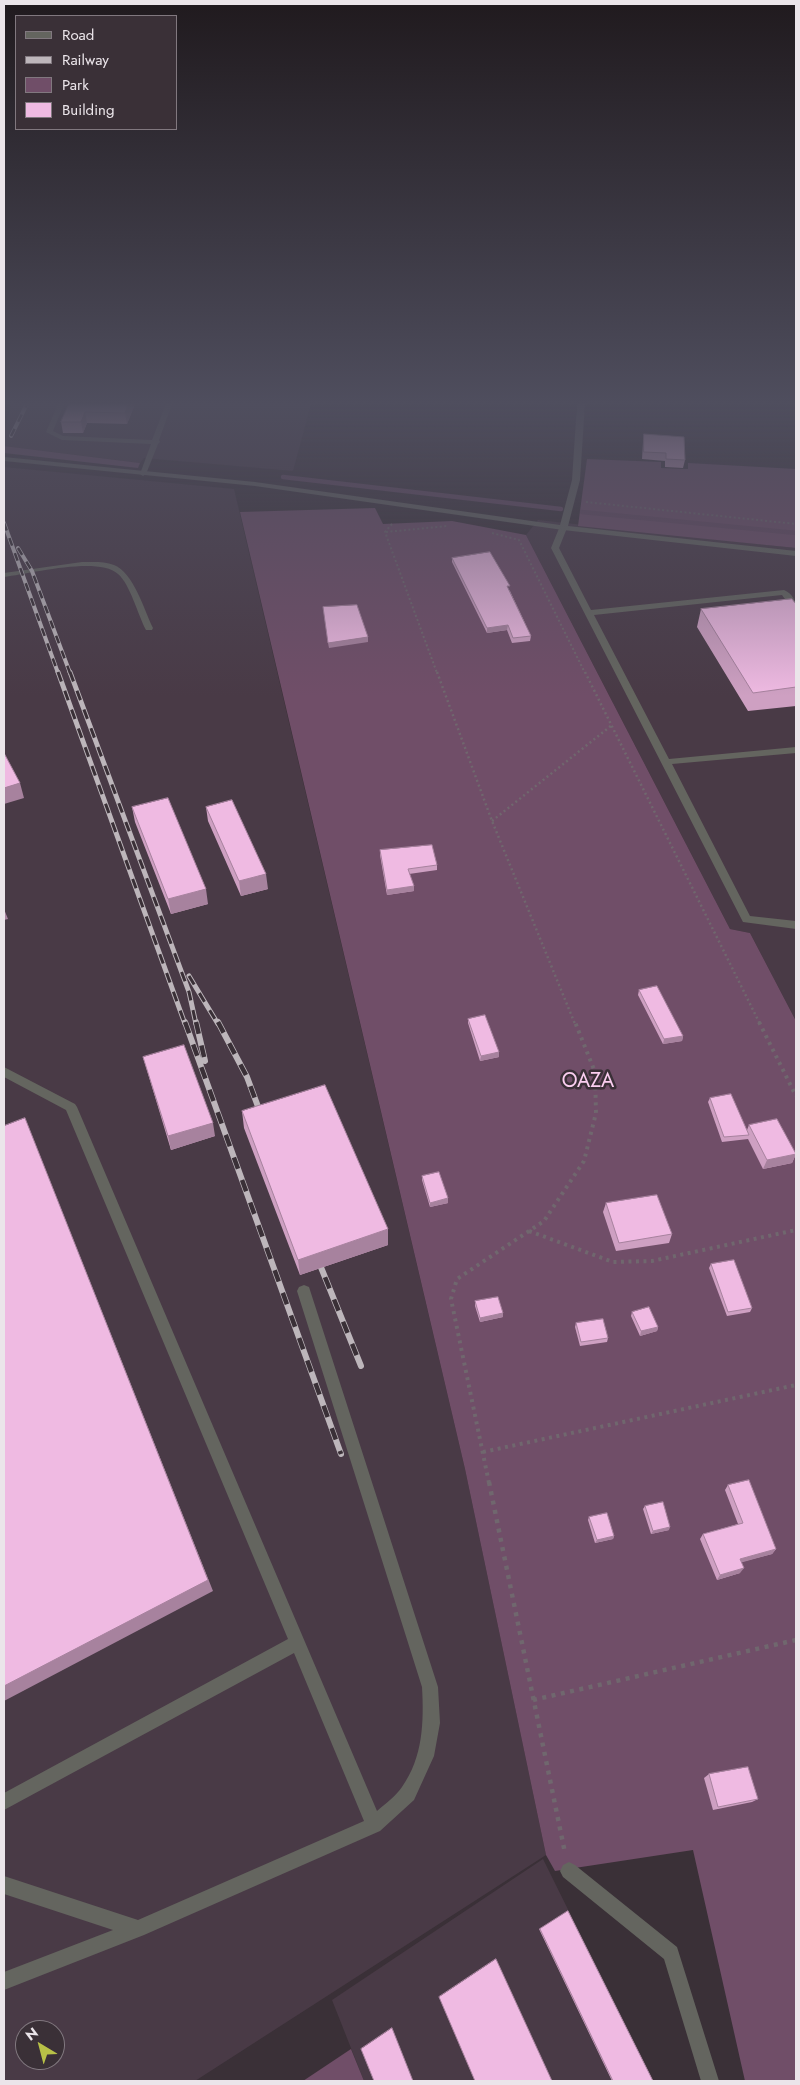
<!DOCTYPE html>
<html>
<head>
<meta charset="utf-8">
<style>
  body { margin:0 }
  #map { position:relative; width:800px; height:2085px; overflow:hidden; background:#3a3037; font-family:Jost,sans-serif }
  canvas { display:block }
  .frame { position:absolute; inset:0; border:5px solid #ebe5ea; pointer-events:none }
  .legend { position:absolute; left:15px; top:15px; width:162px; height:115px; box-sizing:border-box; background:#3a3037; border:1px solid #81787f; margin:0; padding:6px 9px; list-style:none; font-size:15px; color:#ebe5ea }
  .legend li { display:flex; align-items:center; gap:10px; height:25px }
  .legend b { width:25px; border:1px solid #81787f }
  .north { position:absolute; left:15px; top:2020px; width:50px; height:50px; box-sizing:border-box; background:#3a3037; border:1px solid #81787f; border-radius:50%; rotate:323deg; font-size:14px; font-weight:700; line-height:20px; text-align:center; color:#ebe5ea }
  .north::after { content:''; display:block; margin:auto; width:18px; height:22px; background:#b8c147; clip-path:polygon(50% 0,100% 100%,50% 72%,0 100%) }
</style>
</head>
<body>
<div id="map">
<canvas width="800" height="2085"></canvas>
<div class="frame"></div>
<ul class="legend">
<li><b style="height:6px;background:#64655f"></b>Road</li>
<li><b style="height:6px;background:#bdb6bb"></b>Railway</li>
<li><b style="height:14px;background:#704e68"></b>Park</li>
<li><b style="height:14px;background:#efbae2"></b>Building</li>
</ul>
<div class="north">N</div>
</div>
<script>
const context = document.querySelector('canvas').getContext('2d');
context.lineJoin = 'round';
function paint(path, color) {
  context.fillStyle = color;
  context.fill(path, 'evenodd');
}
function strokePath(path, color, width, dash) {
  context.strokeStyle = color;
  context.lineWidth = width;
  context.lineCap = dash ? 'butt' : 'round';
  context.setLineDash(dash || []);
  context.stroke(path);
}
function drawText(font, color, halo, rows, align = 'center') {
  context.font = font + ' Jost,sans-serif';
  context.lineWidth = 5;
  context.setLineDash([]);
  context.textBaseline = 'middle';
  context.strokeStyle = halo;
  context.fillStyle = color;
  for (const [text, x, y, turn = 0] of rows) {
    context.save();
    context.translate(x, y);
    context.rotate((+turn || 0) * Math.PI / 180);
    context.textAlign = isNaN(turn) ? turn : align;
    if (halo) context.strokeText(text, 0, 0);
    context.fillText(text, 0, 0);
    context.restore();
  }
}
paint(new Path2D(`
  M11 404H311L293 471 144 458 140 463 4 446V432Z
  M4 467 234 489 465 1469 546 1855 195 2081H4ZM25 2030H55V2060H25Z
  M538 520 796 548V1021L750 933 730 929 526 535Z
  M543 1859 653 2081H364L332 2000Z`), '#493a46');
paint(new Path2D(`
  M4 446 140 463 138 468 4 453Z
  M587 459 661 462V468L688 469V463L796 469V548L578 526Z
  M375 508 383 524 452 521 526 535 730 929 750 933 796 1021V2081H745L693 1850 555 1871 546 1855 465 1469 240 512Z
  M351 2049 364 2081H303Z`), '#704e68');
strokePath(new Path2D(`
  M283 477 561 509
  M582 512 796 533`), '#654860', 4.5);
strokePath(new Path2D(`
  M586 502 796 524
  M392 524 385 532 437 673
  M386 532 447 526
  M492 533 519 540 585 673`), '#70676e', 2, [2, 2.5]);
strokePath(new Path2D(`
  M437 672 492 821 575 1024
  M585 672 760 1024
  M492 821 612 725`), '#70676e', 2.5, [2, 3]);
strokePath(new Path2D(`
  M759 1022 796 1096
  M529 1231 613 1262 652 1261 796 1230
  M483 1452 796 1385
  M489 1483 451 1299 457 1279 544 1221 584 1161 596 1113 595 1072 575 1022`), '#70676e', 4, [3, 4.5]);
strokePath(new Path2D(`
  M489 1482 565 1853
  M533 1700 796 1640`), '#70676e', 4.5, [4, 5.5]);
paint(new Path2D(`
  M58 404H64L53 431 63 436 152 440 166 404H172L159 440 160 442 158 444 146 474 143 476 140 474 151 444 62 440 46 432Z
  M560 526 567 528 559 548 591 610 784 590C792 593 797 602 796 610H793L782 595 594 615 669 759 796 747V753L672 764 750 916 796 921V929L743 922 551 548Z
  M82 562C93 562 104 561 114 565 134 573 144 610 153 628L152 630H146C138 615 130 584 118 574 98 556 30 574 4 577V573Z
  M4 1067 75 1104 77 1107 377 1811C385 1804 396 1796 402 1787 423 1757 424 1722 422 1687L297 1291 299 1287 304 1285 309 1287 438 1687 440 1723 434 1756 414 1800 380 1831 144 1935 4 1990V1972L113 1930 4 1894V1876L138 1920 364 1821 294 1653 4 1810V1793L288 1639 66 1110 4 1077Z
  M569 1862 575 1865 677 1947 719 2081H701L664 1959 563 1877 560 1871 563 1865Z`), '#64655f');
paint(new Path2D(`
  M577 404H585L580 480 568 526 796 551V556L563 530 255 486 4 461V457L255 482 560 525 572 480Z`), '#64655f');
const railFar2 = new Path2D(`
  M11 436 27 404
  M4 523 58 673
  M18 548 32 571 70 673`);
const railFar1 = new Path2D(`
  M58 672 185 1024
  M70 672 189 992 196 1024
  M189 976 218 1024`);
const rail = new Path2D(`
  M185 1022 341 1454
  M196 1022 205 1061
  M218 1022 247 1077 263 1120
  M316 1255 361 1366`);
strokePath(railFar2, '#bdb6bb', 4);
strokePath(railFar1, '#bdb6bb', 5);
strokePath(rail, '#bdb6bb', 6);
strokePath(railFar2, '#3a3037', 2.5, [8]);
strokePath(railFar1, '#3a3037', 3, [10]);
strokePath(rail, '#3a3037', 4.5, [12]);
paint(new Path2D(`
  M69 404H135L127 424 87 423 83 433H63L61 422Z
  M644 434 685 460 683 468 665 467V461L642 459 643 442Z
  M452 558 510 591 531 636 530 641 512 643 507 630 487 633 452 562Z
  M796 604V706L748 711 697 627 701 609Z
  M132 807 208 904 171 914 135 822Z
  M206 807 268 889 241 896 208 821Z
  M380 850 437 865V870L409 874 414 886V891L387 895 380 855Z
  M639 990 683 1036 682 1041 663 1044 638 995Z
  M468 1019 499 1057 480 1061 468 1023Z
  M143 1057 215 1136 171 1150Z
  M710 1098 747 1130 749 1125 796 1154 792 1163 763 1169 748 1139 722 1142 708 1102Z
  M242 1111 388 1229V1245L300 1275 244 1128Z
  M422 1176 448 1198V1203L430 1207 422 1180Z
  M606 1203 672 1234 669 1243 616 1251 603 1212Z
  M711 1264 752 1308 750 1312 727 1316 709 1268Z
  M475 1301 503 1317 480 1322 475 1306Z
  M632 1312 658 1327 657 1331 640 1336 631 1316Z
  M576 1323 608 1338 607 1342 580 1346 575 1327Z
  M728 1485 776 1549 772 1554 741 1562 740 1573 717 1580 700 1539 703 1534 738 1524 725 1490Z
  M645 1506 669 1530 651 1534 643 1509Z
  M589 1517 614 1536 613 1539 595 1543 588 1520Z
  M709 1774 758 1799 752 1802 713 1810 704 1778Z
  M568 1911 653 2081H612L539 1929Z`), '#cea0c2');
paint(new Path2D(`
  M128 404H135L127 424 125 413Z
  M85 412 87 423 83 433 81 422Z
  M508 625 507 630 487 633V628Z
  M368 637V642L329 648 328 643Z
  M20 783 24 798 4 804V788Z
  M266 874 268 889 241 896 239 881Z
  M414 886V891L387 895V890Z
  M206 889 208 904 171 914 168 899Z
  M4 909 8 919 4 920Z
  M683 1036 682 1041 663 1044 664 1039Z
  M499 1052V1057L480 1061 481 1056Z
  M213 1123 215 1136 171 1150 168 1136Z
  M32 1136 213 1591 4 1701V1686Z
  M796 1154 792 1163 763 1169 767 1160Z
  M448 1198V1203L430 1207V1203Z
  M388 1229V1245L300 1275 298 1260Z
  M503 1313V1317L480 1322V1318Z
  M658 1327 657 1331 640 1336 641 1331Z
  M670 1527 669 1530 651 1534 653 1531Z
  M614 1536 613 1539 595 1543 597 1540Z
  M776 1549 772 1554 736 1564 740 1559Z
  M744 1568 740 1573 717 1580 720 1575Z`), '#a7829e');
const building = new Path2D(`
  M69 404H128L125 413 85 412 81 422H61Z
  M644 434 684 437 685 460 666 459V453L644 452Z
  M490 552 510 586H507L531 636 513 638 508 625 487 628 452 558Z
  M792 599 796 604V687L753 693 701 609Z
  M357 605 368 637 328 643 323 607Z
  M4 753 20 783 4 788Z
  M168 798 206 889 168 899 132 807Z
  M232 800 266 874 239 881 206 807Z
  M432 845 437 865 408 869 414 886 387 890 380 850Z
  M657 986 683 1036 664 1039 639 990Z
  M485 1015 499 1052 481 1056 468 1019Z
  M184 1045 213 1123 168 1136 143 1057Z
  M325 1085 388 1229 298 1260 242 1111Z
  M731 1094 749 1135 724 1137 710 1098Z
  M25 1118 208 1580 4 1686V1126Z
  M777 1119 796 1154 767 1160 749 1125Z
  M439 1172 448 1198 430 1203 422 1176Z
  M657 1195 672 1234 619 1243 606 1203Z
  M734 1260 752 1308 728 1312 711 1264Z
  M498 1297 503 1313 480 1318 475 1301Z
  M649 1307 658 1327 641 1331 632 1312Z
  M603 1319 608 1338 581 1342 576 1323Z
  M749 1480 776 1549 740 1559 744 1568 720 1575 703 1534 743 1523 728 1485Z
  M663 1502 670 1527 653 1531 645 1506Z
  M607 1513 614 1536 597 1540 589 1517Z
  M748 1767 758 1799 718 1807 709 1774Z
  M568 1911 653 2081H613L540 1929Z
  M496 1959 552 2081H475L439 1997Z
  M392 2028 413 2081H374L361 2049Z`);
paint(building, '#efbae2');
strokePath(building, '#a7829e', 1);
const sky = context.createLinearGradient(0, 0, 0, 696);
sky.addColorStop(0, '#201a1e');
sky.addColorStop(0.58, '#4f4e5e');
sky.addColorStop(1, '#4f4e5e00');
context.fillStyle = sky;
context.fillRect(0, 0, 800, 696);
drawText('20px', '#fbcef0', '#3a3037', [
  ["OAZA",588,1082]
]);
</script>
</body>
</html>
